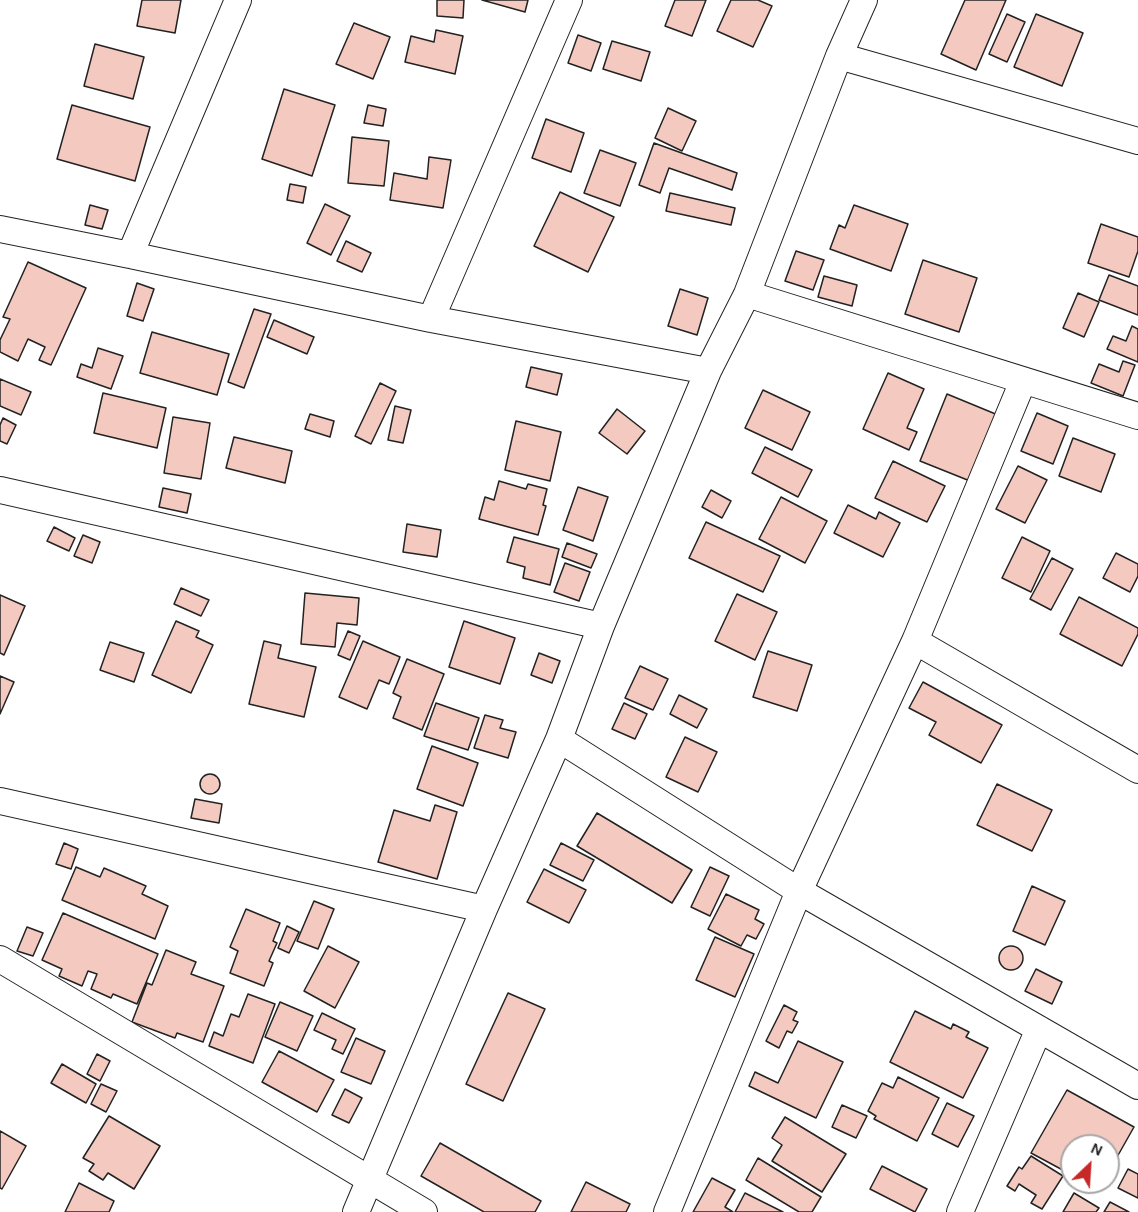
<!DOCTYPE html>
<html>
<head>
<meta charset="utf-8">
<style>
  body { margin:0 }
  #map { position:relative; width:1138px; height:1212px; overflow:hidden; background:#fff; font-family:Karla,sans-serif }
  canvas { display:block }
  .north { position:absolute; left:1060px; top:1134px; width:60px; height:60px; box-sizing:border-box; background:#fff; border:2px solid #a7a7a7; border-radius:50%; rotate:25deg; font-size:16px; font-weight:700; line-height:24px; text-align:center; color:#222 }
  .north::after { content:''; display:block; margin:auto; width:21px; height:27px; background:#c62828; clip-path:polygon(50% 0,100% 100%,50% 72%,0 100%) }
</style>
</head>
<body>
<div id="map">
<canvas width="1138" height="1212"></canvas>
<div class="north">N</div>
</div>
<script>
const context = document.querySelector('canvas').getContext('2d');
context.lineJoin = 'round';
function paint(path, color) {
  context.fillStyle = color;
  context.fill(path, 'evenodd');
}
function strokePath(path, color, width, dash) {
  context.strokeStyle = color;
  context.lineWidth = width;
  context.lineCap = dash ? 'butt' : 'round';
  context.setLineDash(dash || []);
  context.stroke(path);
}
const building = new Path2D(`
  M142 0H181L175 33 137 26Z
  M437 0H464L463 18 437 16Z
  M482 0H528L525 12Z
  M675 0H706L692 36 665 26Z
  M731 0H758L772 6 753 47 717 31Z
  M965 0H1006L976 70 941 54Z
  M1007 14 1025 22 1007 62 989 54Z
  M1036 14 1083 33 1062 86 1014 67Z
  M354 23 390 37 373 79 336 64Z
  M436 30 463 36 455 74 405 62 411 36 434 42Z
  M578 35 601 43 591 71 568 63Z
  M612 41 650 52 641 81 603 69Z
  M95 44 144 57 133 99 84 86Z
  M284 89 335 105 312 176 262 159Z
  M72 105 150 127 135 181 57 159Z
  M368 105 386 109 383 126 364 123Z
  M668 108 696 121 682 151 655 138Z
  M546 119 584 133 571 172 532 158Z
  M352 137 389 141 384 186 348 183Z
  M654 143 737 173 732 190 669 168 660 193 639 185Z
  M600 150 636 163 620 206 584 193Z
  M429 157 451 160 443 208 390 200 394 173 427 179Z
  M290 184 306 187 303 203 287 200Z
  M560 192 614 217 588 272 534 246Z
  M670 193 735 208 731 225 666 211Z
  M325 204 350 216 331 255 307 243Z
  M90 205 108 210 102 229 85 225Z
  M854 205 908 224 891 271 830 249 839 225 845 228Z
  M1101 224 1138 237V251L1129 277 1088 263Z
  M346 241 371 253 362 272 337 261Z
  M796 251 824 260 813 290 785 281Z
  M923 260 977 278 959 332 905 314Z
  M28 262 86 288 51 365 39 360 45 347 28 339 18 361 0 352V340L10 319 3 317Z
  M1109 275 1138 286V315L1099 300Z
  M824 276 857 285 852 306 818 297Z
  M137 283 154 289 143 321 127 316Z
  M680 289 708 298 697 335 668 326Z
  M1078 293 1099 302 1084 337 1063 328Z
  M254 309 271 314 244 388 228 382Z
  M274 320 314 337 307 354 267 337Z
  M1132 326 1138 329V362L1107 349 1113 336 1126 341Z
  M152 332 229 354 217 395 140 373Z
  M98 348 123 356 111 389 77 377 81 364 92 368Z
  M1123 361 1135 365 1123 396 1091 383 1099 364 1119 372Z
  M531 367 562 374 557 395 526 387Z
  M888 373 924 389 907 428 917 432 909 450 863 429Z
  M0 379 31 392 21 415 0 406Z
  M380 383 396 391 371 444 355 436Z
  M763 390 810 412 792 450 745 428Z
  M103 393 166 408 157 448 94 433Z
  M947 394 998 415 970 481 920 461Z
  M395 406 411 410 403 443 388 440Z
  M617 409 645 431 627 454 599 433Z
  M1037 413 1068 426 1053 464 1021 451Z
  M310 414 334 421 330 437 305 429Z
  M173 417 210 423 201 479 164 473Z
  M3 418 16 425 7 444 0 441V425Z
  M516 421 561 432 550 481 505 470Z
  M234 437 292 451 285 483 226 468Z
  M1073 438 1115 454 1101 492 1059 476Z
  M765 447 812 470 798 497 752 473Z
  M893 461 945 486 927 522 875 498Z
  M1018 466 1047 480 1025 523 996 509Z
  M499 481 526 489 528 484 547 489 543 505 546 506 538 535 479 519 485 497 494 500Z
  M578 487 608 497 593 541 563 530Z
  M163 488 191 494 187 513 159 507Z
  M711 490 731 501 722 518 702 507Z
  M781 497 827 521 805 563 759 539Z
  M848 505 876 519 879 512 900 523 883 557 834 533Z
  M706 522 780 556 763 592 689 558Z
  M407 524 441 530 437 557 403 552Z
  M54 527 75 538 69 551 47 541Z
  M83 535 100 542 92 563 74 556Z
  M514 537 559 549 550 585 523 578 525 567 507 562Z
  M1022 537 1050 551 1031 592 1002 578Z
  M567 543 597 554 591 568 562 557Z
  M1116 553 1138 564V576L1130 592 1103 578Z
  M1052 558 1073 569 1051 610 1030 599Z
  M565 563 590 572 579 601 554 592Z
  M181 588 209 600 201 616 174 604Z
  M305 593 359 598 357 625 337 623 335 647 301 644Z
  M737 594 777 612 755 660 715 641Z
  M0 595 25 606 4 655 0 653Z
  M1079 597 1138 628V634L1122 666 1060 634Z
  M176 621 199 631 196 637 213 645 191 693 152 675Z
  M464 621 515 638 500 684 449 667Z
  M348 631 360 636 350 660 338 655Z
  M264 641 281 645 278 658 316 667 304 717 249 704Z
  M363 641 400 657 389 684 379 680 367 709 339 697Z
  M110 642 144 653 134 682 100 670Z
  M768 651 812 665 797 711 753 697Z
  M539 653 560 661 552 683 531 675Z
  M407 659 444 674 422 730 393 718 401 697 393 693Z
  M640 666 668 679 653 710 625 698Z
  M0 676 14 682 0 714Z
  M923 682 1002 725 981 763 929 735 936 722 909 708Z
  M679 695 707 709 697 728 670 714Z
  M436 703 479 718 468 750 424 736Z
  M624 703 647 714 635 739 612 729Z
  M485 715 503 720 500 728 516 732 508 758 474 748Z
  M685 737 717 752 698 792 666 777Z
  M432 746 478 763 463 806 417 789Z
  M200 784a10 10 0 1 1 20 0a10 10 0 1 1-20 0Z
  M997 784 1052 810 1032 851 977 825Z
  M195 799 222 804 219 823 191 818Z
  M435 805 457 812 437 879 378 862 394 810 430 821Z
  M597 813 692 870 672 903 577 846Z
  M64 843 78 849 71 869 56 864Z
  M561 843 594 860 583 881 550 865Z
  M76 867 100 877 104 868 146 886 142 894 168 906 155 939 62 900Z
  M710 867 729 876 710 916 691 907Z
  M544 869 586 890 569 923 527 902Z
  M1032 886 1065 901 1045 945 1013 931Z
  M726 894 759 910 755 919 764 924 756 939 747 935 741 946 708 929Z
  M314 901 334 909 318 949 297 941Z
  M246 909 280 923 273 941 277 943 269 961 273 963 264 986 230 973 238 951 230 947Z
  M63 913 158 954 137 1004 113 994 111 998 91 989 97 974 88 971 82 986 59 976 62 969 42 960Z
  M287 926 299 932 289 953 278 948Z
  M27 927 43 933 33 956 17 951Z
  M715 937 754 954 735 997 696 980Z
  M328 946 359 962 335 1008 304 991Z
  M999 958a12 12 0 1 1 24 0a12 12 0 1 1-24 0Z
  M166 950 196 962 191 974 224 986 203 1042 177 1033 175 1038 132 1022 147 983 152 985Z
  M1036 969 1062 982 1052 1004 1025 991Z
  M508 993 545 1009 503 1101 466 1084Z
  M248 994 275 1004 253 1063 209 1046 214 1032 223 1036 231 1014 239 1017Z
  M280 1002 313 1016 297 1051 265 1037Z
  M784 1005 797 1012 793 1020 798 1022 792 1033 787 1031 779 1048 766 1041Z
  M915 1011 951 1029 953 1024 969 1032 966 1037 988 1048 963 1098 890 1062Z
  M322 1013 355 1029 343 1054 332 1049 336 1040 314 1030Z
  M356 1038 385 1051 371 1084 341 1072Z
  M798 1041 843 1062 816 1118 749 1086 755 1072 778 1083Z
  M279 1051 334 1080 317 1112 262 1082Z
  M97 1054 110 1061 100 1081 87 1074Z
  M62 1064 96 1084 86 1103 51 1083Z
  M898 1077 939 1098 917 1141 874 1119 876 1116 868 1111 882 1083 893 1088Z
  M101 1084 117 1091 106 1112 91 1104Z
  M345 1089 362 1098 349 1123 332 1115Z
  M1067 1090 1134 1127 1108 1173V1146H1072V1175L1031 1153Z
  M947 1103 974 1116 958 1147 932 1134Z
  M842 1105 867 1116 856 1138 832 1127Z
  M109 1116 160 1146 134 1189 108 1173 103 1180 89 1171 94 1164 83 1158Z
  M785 1117 846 1154 822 1192 772 1161 782 1145 772 1138Z
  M0 1131 26 1146 2 1189 0 1188Z
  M440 1143 541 1201 535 1212H484L421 1176Z
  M1031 1156 1063 1176 1042 1209 1031 1203 1036 1195 1019 1184 1015 1191 1007 1186 1019 1167 1022 1169Z
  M758 1158 821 1197 812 1212H799L746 1180Z
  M882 1166 927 1189 915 1212 870 1189Z
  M1128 1169 1138 1174V1198L1118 1188Z
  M712 1178 735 1190 725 1207 733 1212H693Z
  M586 1182 630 1204 626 1212H571Z
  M79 1183 114 1201 109 1212H65Z
  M745 1193 783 1212H735Z
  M1074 1193 1099 1208 1096 1212H1063Z
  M1110 1202 1129 1212H1104Z`);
paint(building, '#f3c9c0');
strokePath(building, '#222', 1.5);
const minor = new Path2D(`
  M839 56 1138 141
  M0 229 130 255 431 319 708 371
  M130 255 238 0
  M747 294 1138 416
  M431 319 569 0
  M0 490 601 626
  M915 641 1138 770
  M559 739 799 891 1138 1086
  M0 801 484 909
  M0 959 424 1212
  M356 1212 484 909 559 739 601 626 708 371 747 294 839 56 864 0
  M667 1212 799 891 915 641 1023 381
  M960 1212 1039 1029`);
strokePath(minor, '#222', 28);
strokePath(minor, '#fff', 26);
</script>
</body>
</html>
